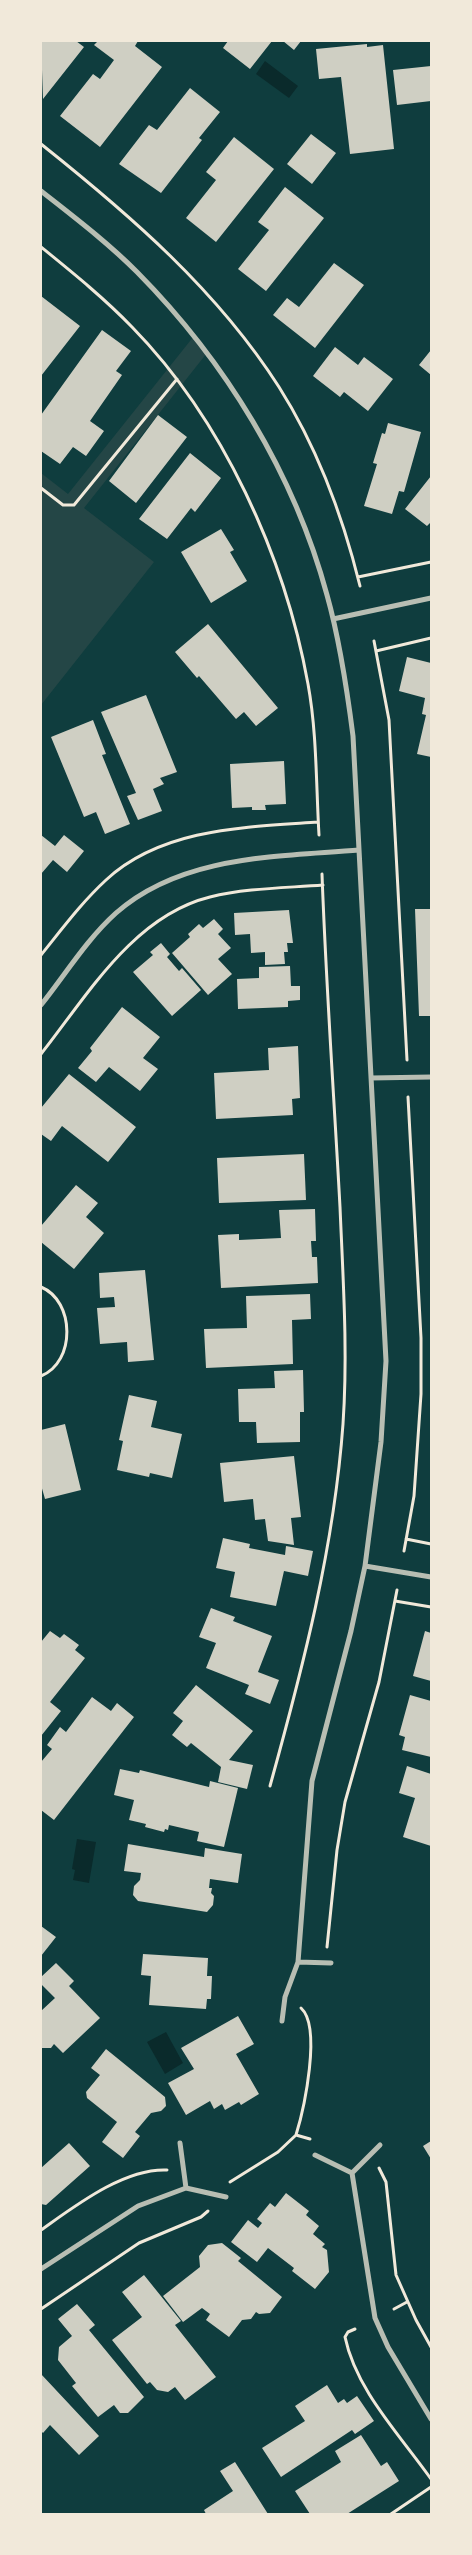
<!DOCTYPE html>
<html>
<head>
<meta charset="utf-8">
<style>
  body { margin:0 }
  #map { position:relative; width:472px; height:2555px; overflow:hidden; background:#0f3d3e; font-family:"Times New Roman",serif }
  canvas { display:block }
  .frame { position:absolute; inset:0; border:42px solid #f1e9da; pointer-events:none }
</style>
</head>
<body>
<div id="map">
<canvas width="472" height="2555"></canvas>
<div class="frame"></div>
</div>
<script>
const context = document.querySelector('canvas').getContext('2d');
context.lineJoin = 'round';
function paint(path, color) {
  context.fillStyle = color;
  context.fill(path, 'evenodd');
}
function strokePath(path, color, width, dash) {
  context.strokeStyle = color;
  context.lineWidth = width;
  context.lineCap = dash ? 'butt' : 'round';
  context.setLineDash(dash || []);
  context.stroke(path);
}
paint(new Path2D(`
  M194 336 207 353 84 508 154 562 41 705V473L68 494Z`), '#244646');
paint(new Path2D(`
  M265 61 298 86 289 98 256 74Z
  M77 1839 96 1842 89 1883 73 1880 75 1870 72 1869Z
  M166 2032 183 2063 165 2074 147 2042Z`), '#0a2a2b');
paint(new Path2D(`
  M41 41H76L84 47 43 99Z
  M98 41H138L135 46 162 67 100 147 60 116 93 74 100 79 114 60 94 45Z
  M228 41H272L250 69 223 48Z
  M283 41H301L294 50Z
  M367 44V47L383 45 394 149 350 154 341 77 319 79 316 49Z
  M431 66V101L397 105 393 70Z
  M190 88 220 112 199 138 202 140 161 193 119 164 149 125 157 130Z
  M311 134 336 153 312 184 287 164Z
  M234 137 274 169 216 242 186 218 216 180 206 172Z
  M285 187 324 218 266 291 238 269 269 230 258 222Z
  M334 263 364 285 315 348 273 315 287 298 299 307Z
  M41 296 80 326 41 376Z
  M102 330 131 351 116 371 122 375 90 421 104 431 86 456 73 447 60 464 41 451V415Z
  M335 347 358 365 364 357 393 379 368 411 344 392 340 397 313 376Z
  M431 350V375L419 365Z
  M158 415 187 437 136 503 109 481Z
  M388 423 421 432 404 492 399 491 392 514 364 506 377 464 373 463 382 433 385 434Z
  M190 453 221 478 195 512 191 508 167 539 139 519Z
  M431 476V522L427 526 405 509Z
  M221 529 234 550 230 552 247 581 211 603 181 552Z
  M208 624 278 708 256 726 244 712 236 719 199 676 197 678 175 652Z
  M407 657 431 663V757L417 754 426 715 422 714 425 698 399 691Z
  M146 695 177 772 160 778 164 784 153 789 162 811 138 820 127 796 136 793 101 712Z
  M93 720 106 754 102 755 130 824 105 834 96 812 84 817 51 737Z
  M284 761 286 804 265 805 266 810H252V807L232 808 230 764Z
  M41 835 55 846 64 835 84 851 67 872 53 860 41 874Z
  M415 909H431V1016H419Z
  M289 910 293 943H287L288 952H284L285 964 265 965V952L251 953 250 934 235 935 234 913Z
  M214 919 223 929 218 934 231 948 218 959 232 974 208 995 172 953 190 937 188 934 199 924 203 928Z
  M161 943 170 954 167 957 179 971 182 968 201 990 172 1016 133 972 153 955 150 952Z
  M290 966 291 986H300V1000L288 1001V1007L238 1009 237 979 259 978V967Z
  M122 1007 160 1037 143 1058 158 1069 140 1091 109 1067 96 1082 78 1068 92 1051 90 1048Z
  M298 1046 300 1098 292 1099 293 1115 216 1119 214 1073 269 1070 268 1048Z
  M69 1074 136 1127 108 1162 62 1126 51 1141 41 1134V1108Z
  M304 1154 306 1200 219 1203 217 1158Z
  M76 1185 98 1203 86 1217 104 1233 74 1269 41 1242V1226Z
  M315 1209 316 1241H311L312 1257H317L318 1283 221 1288 218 1235 239 1234V1240L281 1238 279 1210Z
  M145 1270 154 1360 128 1362 127 1342 100 1344 97 1308 115 1307 114 1297 100 1298 99 1273Z
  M310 1294 311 1319 292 1320 293 1364 206 1368 204 1329 247 1328 246 1296Z
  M303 1370 304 1412H300V1442L257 1443 256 1422H239L238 1389 275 1388 274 1371Z
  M129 1395 157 1401 151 1427 182 1434 172 1478 150 1473 149 1477 117 1470 123 1441 119 1440Z
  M65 1424 81 1490 45 1499 41 1485V1430Z
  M294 1456 301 1517 291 1518 294 1545 268 1541 265 1519 255 1520 253 1499 224 1502 220 1463Z
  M223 1538 250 1544 249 1548 285 1555 286 1546 313 1551 308 1576 284 1571 276 1606 230 1597 235 1572 216 1568Z
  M211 1608 235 1617 233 1621 272 1636 258 1672 279 1680 270 1704 245 1694 249 1685 206 1668 216 1643 199 1637Z
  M50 1631 60 1638 64 1634 79 1645 75 1650 85 1658 50 1702 61 1711 41 1736V1642Z
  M425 1631 431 1633V1681L413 1676Z
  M196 1685 253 1731 229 1760 253 1765 247 1789 218 1782 221 1767 191 1743 187 1747 172 1735 183 1721 173 1713Z
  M410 1695 431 1701V1757L402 1750 405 1737 399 1735Z
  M92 1697 111 1711 117 1703 134 1717 54 1820 41 1810V1762L52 1749 47 1745 60 1727 66 1732Z
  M407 1766 431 1774V1846L403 1837 415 1798 399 1793Z
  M120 1769 139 1773 140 1770 209 1787 210 1781 238 1788 224 1847 197 1841 199 1832 169 1825 168 1830 165 1829 164 1832 145 1827 146 1824 129 1820 134 1800 114 1795Z
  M128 1844 204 1857 205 1848 242 1854 238 1883 210 1879 209 1888H212L211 1893 214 1896 213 1905 207 1912 138 1901 133 1895 134 1886 140 1880 141 1873 124 1871Z
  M41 1926 56 1937 41 1956Z
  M143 1954 208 1958 207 1976H212L211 1999H207L206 2009 149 2005 151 1976 141 1975Z
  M56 1963 74 1981 69 1986 100 2018 63 2053 54 2044 51 2048H41V2011L55 1998 41 1984V1977Z
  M238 2016 254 2044 236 2054 259 2094 241 2105 239 2102 225 2110 222 2104 214 2109 210 2101 186 2115 168 2083 194 2069 181 2048Z
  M106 2049 165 2097 166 2106 161 2111 151 2113 135 2132 140 2136 123 2158 102 2142 117 2122 87 2098 86 2092 100 2075 91 2068Z
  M431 2141V2159L423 2146Z
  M69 2143 90 2166 46 2205 41 2204V2168Z
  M286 2193 309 2211 306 2215 319 2226 313 2234 325 2244 322 2247 327 2250 329 2272 315 2289 292 2271 294 2268 268 2248 257 2262 231 2242 248 2220 258 2228 262 2223 257 2219 270 2203 275 2207Z
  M222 2243 241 2258 238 2261 282 2297 270 2313 259 2314 256 2312 251 2319 242 2320 229 2337 206 2320 210 2314 202 2308 183 2322 163 2296 200 2267 199 2256 208 2245Z
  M144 2275 181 2321 175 2325 216 2377 185 2400 175 2387 168 2392 157 2390 150 2382 147 2384 112 2340 142 2317 122 2292Z
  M77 2304 95 2325 89 2330 144 2397 128 2413H120L114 2405 98 2417 72 2386 76 2383 58 2360 59 2347 72 2336 58 2319Z
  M41 2374 99 2436 79 2455 50 2425 43 2433 41 2431Z
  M327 2385 338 2403 344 2399 347 2403 357 2396 374 2421 355 2434 352 2430 281 2477 262 2448 305 2421 295 2406Z
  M361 2435 381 2466 387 2462 399 2481 347 2514H310L295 2491 341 2462 335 2451Z
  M235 2462 268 2514H206L204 2510 233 2491 220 2471Z`), '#cfcfc3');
strokePath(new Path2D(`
  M41 144C130 215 217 290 279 387 317 447 343 517 360 586
  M41 247C73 273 104 298 132 327 223 420 285 557 308 684 317 733 316 785 319 835
  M41 488 63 505H74L177 379
  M358 577 431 562
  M374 641 389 720 407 1060
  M376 651 431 638
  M41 955C62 929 82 902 106 880 162 828 246 827 318 822
  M41 1054C87 996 133 916 210 897 246 888 285 888 323 885
  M41 1287C75 1301 76 1362 41 1376
  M406 1539 431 1544
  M404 1551 414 1496 421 1394V1338L408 1097
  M395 1601 431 1607
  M270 1786C303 1667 334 1548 343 1424 348 1352 343 1279 340 1207 334 1096 326 985 322 874
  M327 1947 337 1850 345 1802 379 1682 397 1590
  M296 2135C304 2109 322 2027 301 2008
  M379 2168 386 2182 396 2275 416 2320 431 2347
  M230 2182 278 2152 296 2135 310 2139
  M41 2230C75 2206 124 2168 167 2170
  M41 2309 139 2243 201 2217 208 2211
  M394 2309 407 2302
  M355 2329 348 2332 345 2337C356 2390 400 2435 431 2479
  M391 2514 431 2487`), '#f1e9da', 3);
strokePath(new Path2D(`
  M41 191C74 217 107 242 137 272 225 361 294 473 327 595 340 641 347 689 353 736L386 1361 381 1442 365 1566 351 1631 312 1781 298 1962
  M333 619 431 598
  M41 1005C65 975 87 939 116 913 182 855 276 857 359 850
  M371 1078 431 1077
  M365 1566 431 1577
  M282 2021 285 1997 298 1962 331 1963
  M180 2143 186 2188 226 2197
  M315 2155 352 2173 380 2145
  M352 2173 375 2318 388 2347 431 2419
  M41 2269 138 2206 186 2188`), '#b8beb3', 5);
</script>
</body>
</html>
